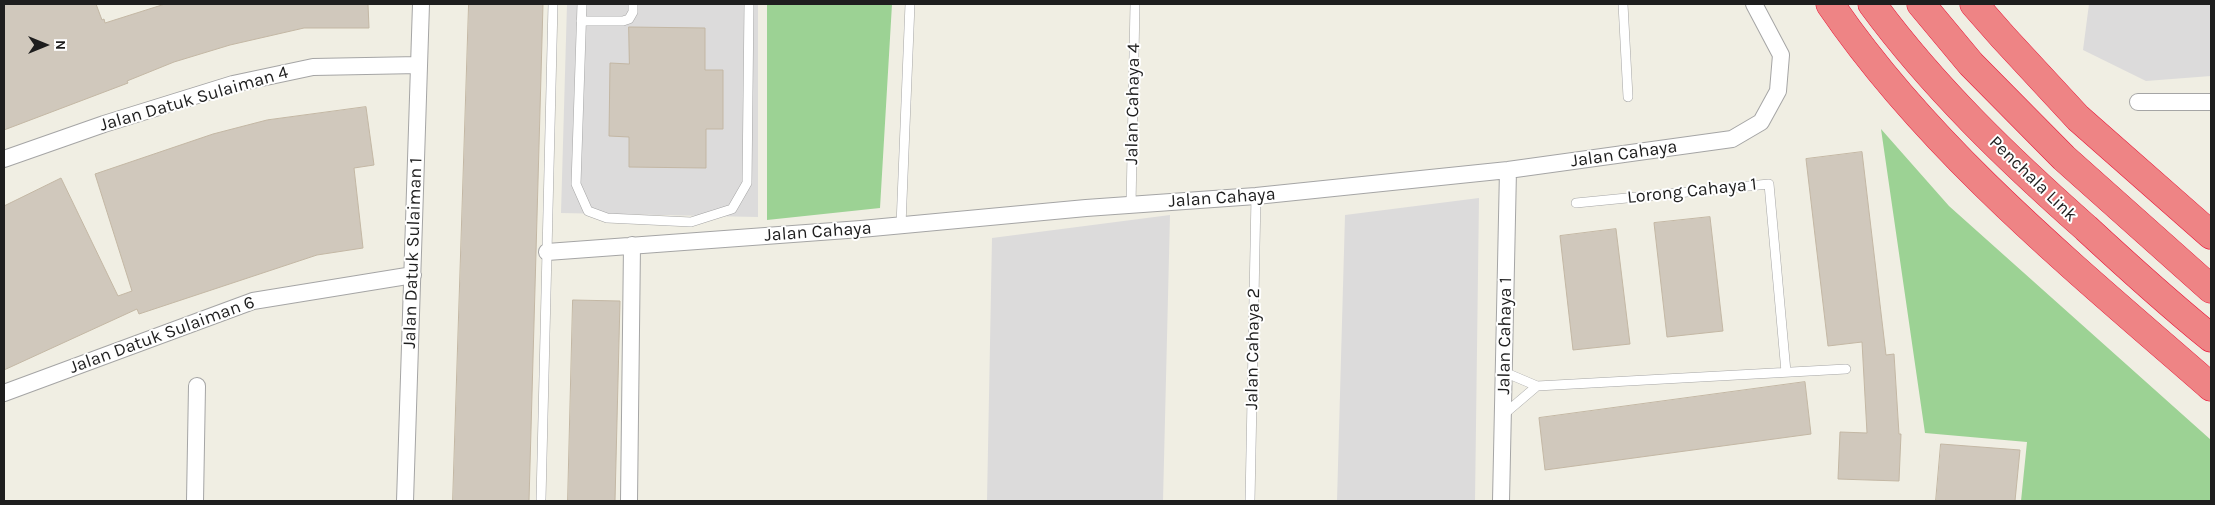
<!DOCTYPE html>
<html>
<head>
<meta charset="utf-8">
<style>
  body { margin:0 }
  #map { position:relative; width:2215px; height:505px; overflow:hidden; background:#f0eee3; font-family:Karla,sans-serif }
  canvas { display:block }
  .frame { position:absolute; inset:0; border:5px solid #1e1e1e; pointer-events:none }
  .north { position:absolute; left:20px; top:20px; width:50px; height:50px; -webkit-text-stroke:4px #fff; paint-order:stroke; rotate:90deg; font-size:14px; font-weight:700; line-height:20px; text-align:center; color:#1e1e1e }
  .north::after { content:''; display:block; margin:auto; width:18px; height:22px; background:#1e1e1e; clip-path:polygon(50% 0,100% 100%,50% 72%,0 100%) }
</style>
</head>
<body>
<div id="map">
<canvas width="2215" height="505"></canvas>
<div class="frame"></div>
<div class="north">N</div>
</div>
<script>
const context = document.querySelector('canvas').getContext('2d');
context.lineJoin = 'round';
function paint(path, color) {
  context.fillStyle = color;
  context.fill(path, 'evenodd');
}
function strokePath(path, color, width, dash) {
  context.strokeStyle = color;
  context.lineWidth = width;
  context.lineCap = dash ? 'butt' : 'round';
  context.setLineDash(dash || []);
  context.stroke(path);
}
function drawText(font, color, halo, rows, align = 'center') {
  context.font = font + ' Karla,sans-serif';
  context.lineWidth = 4;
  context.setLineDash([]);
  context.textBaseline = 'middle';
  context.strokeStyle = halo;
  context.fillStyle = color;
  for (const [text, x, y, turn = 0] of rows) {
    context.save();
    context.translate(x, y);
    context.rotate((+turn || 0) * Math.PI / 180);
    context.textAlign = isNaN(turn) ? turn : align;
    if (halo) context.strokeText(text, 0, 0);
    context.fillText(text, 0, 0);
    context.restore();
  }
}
paint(new Path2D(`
  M567 4H758V217L561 213Z
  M2089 4H2211V76L2146 81 2083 50Z
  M1479 198 1475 501H1337L1345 215Z
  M1170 215 1163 501H987L992 238Z`), '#dcdbdb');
paint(new Path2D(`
  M767 4H892L880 208 767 220Z
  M1881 129 1949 206 2211 440V501H2021L2027 442 1925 433Z`), '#9cd294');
const building = new Path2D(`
  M4 4H96L102 20 104 19 105 23 165 4H368L369 28H304L230 45 174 62 127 81 128 83 4 130Z
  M469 4H543L529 501H453Z
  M629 27 705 28V70H723V129H706V168L629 167V137L609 136 610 63 629 64Z
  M366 107 374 165 354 168 363 248 317 255 139 314 137 309 4 370V206L61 178 118 296 132 291 95 174 213 134 267 120Z
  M1862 152 1886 355 1894 354 1899 434H1901L1899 481 1838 479 1840 432 1867 433 1862 342 1828 346 1806 159Z
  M1710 217 1723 331 1667 337 1654 223Z
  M1616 229 1630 344 1573 350 1560 236Z
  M573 300 620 301 615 501H568Z
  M1805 382 1811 434 1545 470 1539 418Z
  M1941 444 2020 450 2015 501H1936Z`);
paint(building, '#d0c8bc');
strokePath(building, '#c3b7a4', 1);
const lane = new Path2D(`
  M582 4 576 184 588 211 607 218 691 222 732 209 747 183 749 4
  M1623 4 1628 97
  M581 21H623L629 19 633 12V4
  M1576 203 1769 184 1786 372
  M1131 205 1135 4
  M901 225 910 4
  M1537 386 1846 369
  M1503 415 1537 386 1504 372
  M541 499 553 4
  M1250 501 1256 196`);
const street = new Path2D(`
  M2138 102H2211
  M4 159 104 124 233 84 313 67 419 65
  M547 252 861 229 1086 208 1256 196 1508 170 1732 139 1761 122 1778 91 1781 55 1754 4
  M4 393 253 301 413 275
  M195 501 197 386
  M405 501 421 4
  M629 501 632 245
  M1501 501 1508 170`);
const highway = new Path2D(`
  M1830 4C1931 152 2077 270 2211 387
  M1872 4C1933 87 2009 160 2086 228 2127 266 2168 303 2211 338
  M1921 4 1971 64 2064 158 2211 289
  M1974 4 2003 37 2078 118 2211 235`);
strokePath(lane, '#a5a5a5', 10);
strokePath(street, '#a5a5a5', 18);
strokePath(highway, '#e81639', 29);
strokePath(lane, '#fff', 9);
strokePath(street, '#fff', 16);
strokePath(highway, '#ee8485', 28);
drawText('18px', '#1e1e1e', '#fff', [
  ["Jalan Datuk Sulaiman 4",194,99,-16],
  ["Jalan Cahaya 4",1133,104,-89],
  ["Jalan Cahaya",1624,154,-8],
  ["Penchala Link",2033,179,44],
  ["Lorong Cahaya 1",1692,191,-6],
  ["Jalan Cahaya",1222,198,-4],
  ["Jalan Cahaya",818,232,-4],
  ["Jalan Datuk Sulaiman 1",413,253,-88],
  ["Jalan Datuk Sulaiman 6",162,335,-20],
  ["Jalan Cahaya 1",1505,336,-89],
  ["Jalan Cahaya 2",1253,349,-89]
]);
</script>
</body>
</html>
